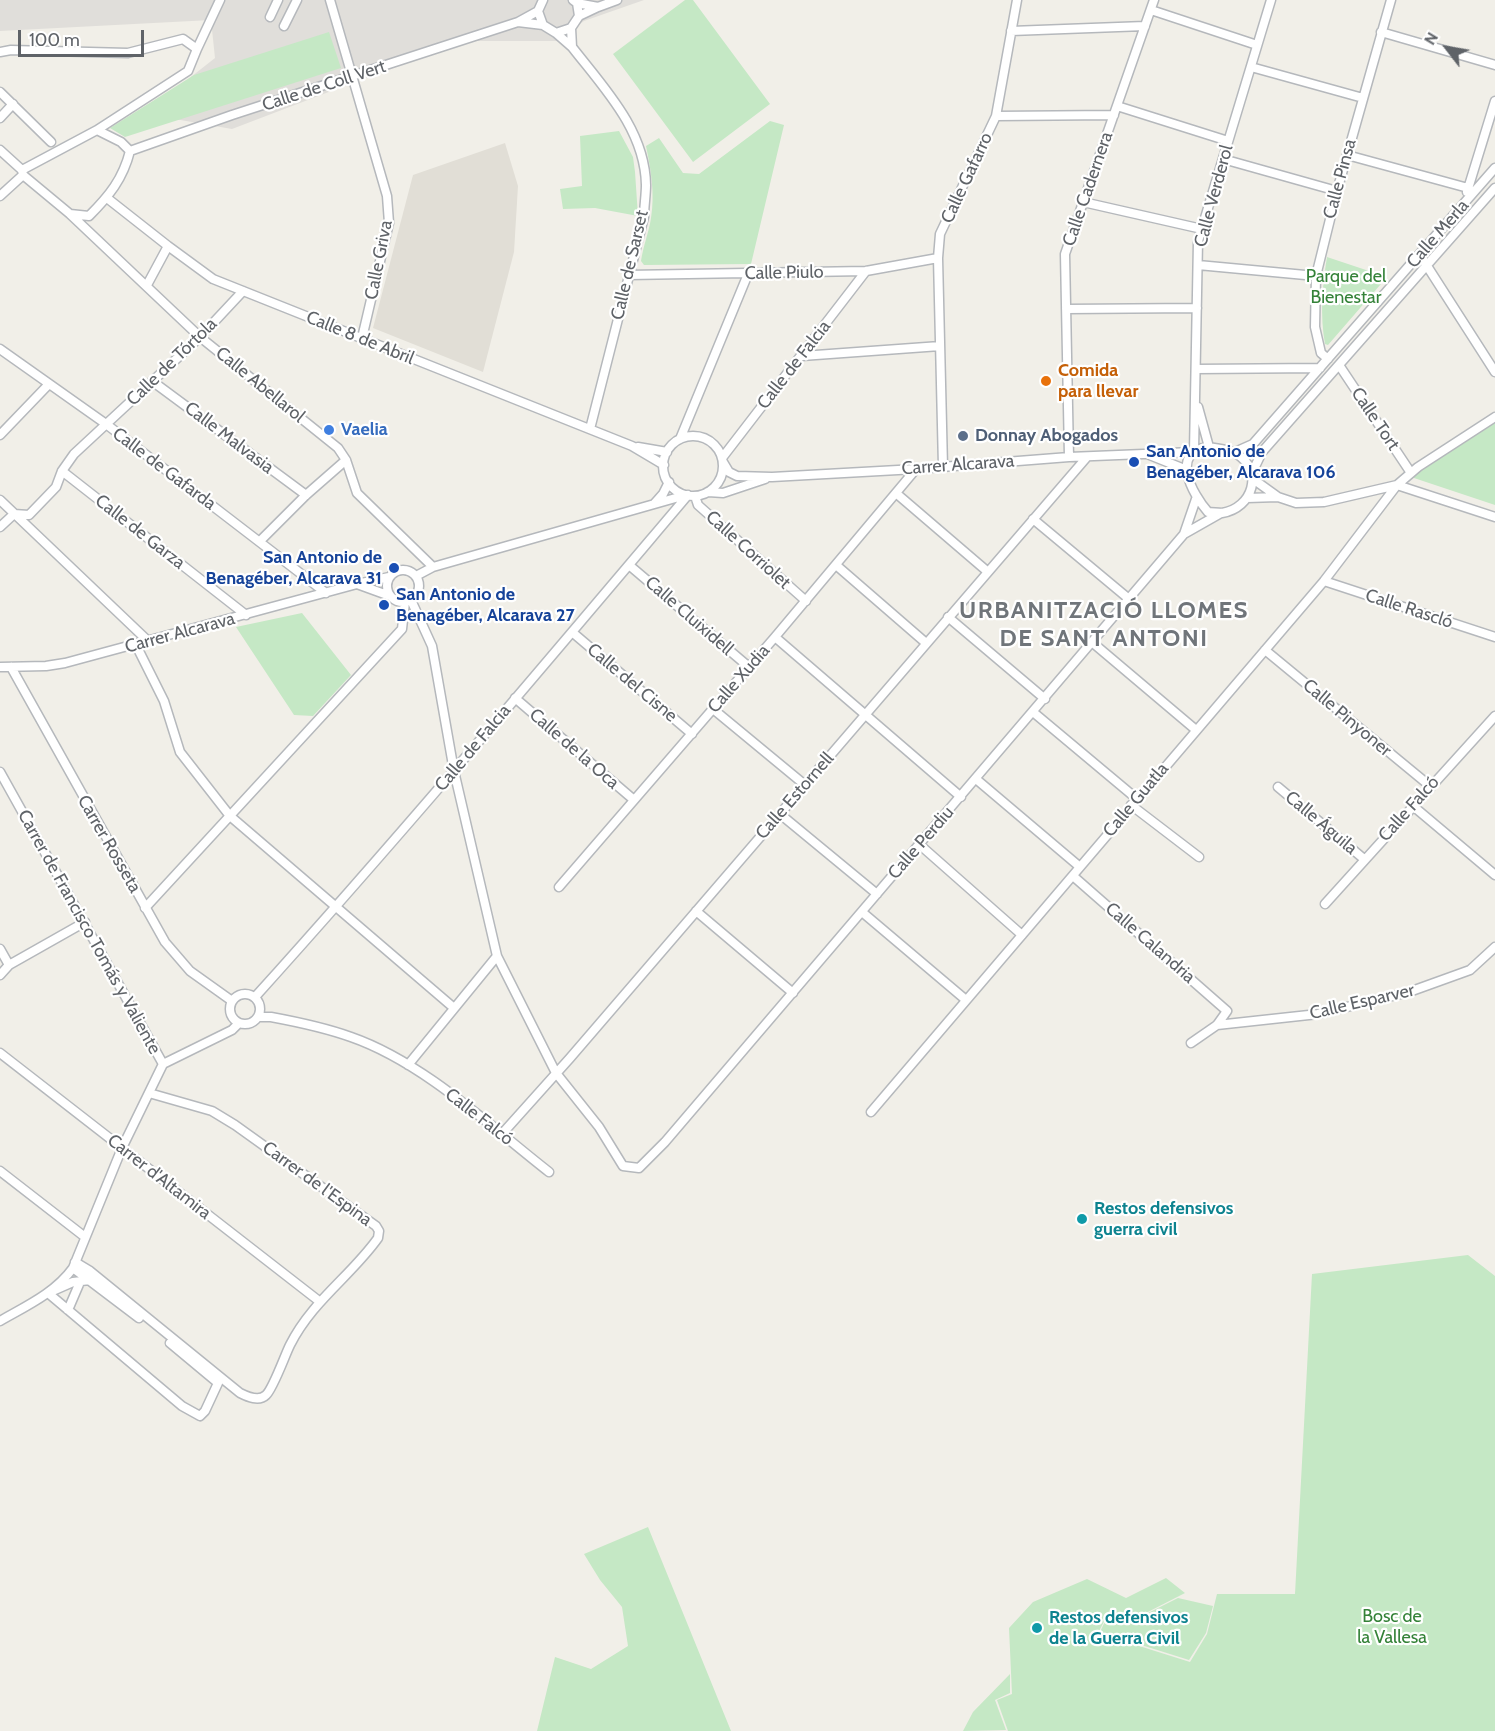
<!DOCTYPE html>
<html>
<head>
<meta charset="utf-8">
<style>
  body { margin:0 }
  #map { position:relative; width:1495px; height:1731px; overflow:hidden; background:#f1efe8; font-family:Cabin,sans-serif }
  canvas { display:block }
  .north { position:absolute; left:1417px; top:18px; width:60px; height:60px; -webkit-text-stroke:4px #fff; paint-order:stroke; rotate:301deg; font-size:16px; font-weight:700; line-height:24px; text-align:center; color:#5f6368 }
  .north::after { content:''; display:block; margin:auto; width:21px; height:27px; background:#5f6368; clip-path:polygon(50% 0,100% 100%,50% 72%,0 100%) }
  .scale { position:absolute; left:18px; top:30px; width:126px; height:27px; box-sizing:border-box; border:3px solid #5f6368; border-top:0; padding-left:8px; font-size:18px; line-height:21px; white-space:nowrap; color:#5f6368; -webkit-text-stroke:4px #fff; paint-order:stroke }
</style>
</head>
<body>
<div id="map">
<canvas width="1495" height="1731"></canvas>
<div class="north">N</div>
<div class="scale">100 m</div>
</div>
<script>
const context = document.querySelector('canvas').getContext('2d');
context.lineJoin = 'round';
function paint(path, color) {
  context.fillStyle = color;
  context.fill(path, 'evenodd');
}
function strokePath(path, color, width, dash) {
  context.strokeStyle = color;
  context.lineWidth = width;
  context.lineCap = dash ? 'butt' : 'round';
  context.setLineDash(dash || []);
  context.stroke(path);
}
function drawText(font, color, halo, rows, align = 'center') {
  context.font = font + ' Cabin,sans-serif';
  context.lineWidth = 4.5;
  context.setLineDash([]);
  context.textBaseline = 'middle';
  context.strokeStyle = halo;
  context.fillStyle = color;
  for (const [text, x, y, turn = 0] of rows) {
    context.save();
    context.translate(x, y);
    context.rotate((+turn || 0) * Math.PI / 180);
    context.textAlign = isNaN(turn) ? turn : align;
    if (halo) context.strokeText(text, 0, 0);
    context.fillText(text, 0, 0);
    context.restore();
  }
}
paint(new Path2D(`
  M0 0H644L584 21 556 41H462L232 129 169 118 159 102 215 58 211 20 0 31Z`), '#e0deda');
paint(new Path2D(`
  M505 143 518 186 514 252 483 372 373 328 413 175Z`), '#e1ded6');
paint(new Path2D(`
  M685 0H693L770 104 693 162 613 54Z
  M329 32 341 68 125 137 110 128 194 75Z
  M770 121 784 125 751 264 644 265 641 261C643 246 649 232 651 218 655 194 651 170 646 146L659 138 683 173 699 174Z
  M619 131 633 157 635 172 638 216 595 208 563 209 560 189 582 186 580 136Z
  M1327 257 1387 277 1328 345 1325 344C1320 315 1322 287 1327 257Z
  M1495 420V505L1414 478 1413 476 1419 470Z
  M302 613 351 675 313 716 294 715 236 627Z
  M1468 1255 1495 1276V1731H1008L997 1700 1012 1694 1009 1628 1033 1602 1087 1579 1126 1598 1166 1578 1185 1593 1140 1616 1108 1614 1098 1633 1190 1662 1207 1634 1217 1594H1295L1312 1274Z
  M648 1527 731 1731H537L555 1657 591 1669 628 1646 622 1607 600 1580 584 1554Z
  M1178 1598 1213 1606 1206 1633 1189 1660 1100 1632 1108 1615 1140 1617Z
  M1010 1674V1693L995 1700 1006 1730 963 1731 973 1712Z`), '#c5e8c5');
const minor = new Path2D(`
  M330 0 387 196 389 223 362 338
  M543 0 538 11 543 25 556 33 571 28 579 16 577 3 573 0
  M577 3 598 7 579 16
  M598 7 617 0
  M1151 10 1257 45
  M538 11 518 22 543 25
  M270 17 278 0
  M284 26 297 0
  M1011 31 1145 26
  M1381 32 1495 65
  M556 33 572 47 571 28
  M572 47C604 88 645 130 646 185 646 195 644 207 644 217L590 429
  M0 52 11 50 128 53 183 39 197 49
  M1251 67 1363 98
  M0 92 51 142
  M1117 106 1228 141
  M996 116 1114 115
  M0 118 13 104
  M97 130 121 142 130 151C123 179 109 196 89 216L70 214 23 175 22 170Z
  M97 130 188 71 197 49 220 0
  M0 150 22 170
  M130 151 232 115 518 22
  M1347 155 1468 188
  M1223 159 1337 191
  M1467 192 1495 101
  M0 196 23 175
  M107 198 168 246 213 279 632 446 664 465
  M1083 202 1202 229
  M70 214 200 337 338 448 346 460 357 493 433 567
  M1420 255 1495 372
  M1198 265 1316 276
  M628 275 866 271 938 258
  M147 285 168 246
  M1066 309 1197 308
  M0 349 106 424 326 593
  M802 356 940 346
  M1328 359 1321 353 1315 327 1316 276 1337 191 1391 0
  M1339 365 1411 473
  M1196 369 1320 368
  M152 381 306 495
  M1198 407 1209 447
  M0 435 49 384
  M663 466a30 30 0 1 1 60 0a30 30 0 1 1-60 0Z
  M680 439 748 274
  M638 447 667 452
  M1209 447C1218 449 1230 449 1237 454 1264 471 1253 508 1222 513 1218 513 1212 512 1208 512 1192 494 1169 451 1209 447Z
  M1194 451 1198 241 1271 0
  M1235 452 1253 444 1495 168
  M1147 454 1187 470
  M1069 457 1065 254 1154 0
  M722 458 866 271
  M723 462 729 472 737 476 772 477 916 469 1069 457 1193 452
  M943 467 938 258 940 234 996 116 1017 0
  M62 471 246 615
  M1252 473 1262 452 1495 188
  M1397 485 1495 517
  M708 492 723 493 765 479
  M897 494 988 572
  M695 496 698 505 806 601
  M1278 497 1296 503 1324 502 1397 485
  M1247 498 1278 497 1253 479
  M1196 499 1184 534 1221 513
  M0 500 148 641
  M655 503 663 494 669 482
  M1033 519 1129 599
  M0 527 14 514 29 515 56 487 62 471 74 454 200 337 243 291
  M260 541 306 495 346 460
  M629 565 749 667
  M836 565 926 643
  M387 586a16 16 0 1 1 32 0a16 16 0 1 1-32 0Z
  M416 576 433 567 686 495
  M1324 581 1495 637
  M357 584 390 596
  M411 600 432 646 454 771 497 956 556 1073 599 1127 623 1166 639 1168 665 1142 1184 534
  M948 617 1045 699
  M572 632 692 734
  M775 637 961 797
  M1093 643 1196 730
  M136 645 164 701 180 752 230 816 454 1008
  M1265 650 1430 786
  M0 667 46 666 65 663 357 584 389 577
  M11 667 165 942 190 971 232 1001
  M515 698 634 800
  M713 709 805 785
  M1033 712 1137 799
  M0 772 163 1064
  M976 779 1080 867
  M1278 787 1364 859
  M1131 805 1199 857
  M1413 806 1495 875
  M780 814 877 894
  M920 845 1022 935
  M1073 876 1227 1011 1217 1025 1191 1043
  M559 887 775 637 916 469
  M1325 904 1495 716
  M145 908 402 629 405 602
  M696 911 793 993
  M862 912 966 1000
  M0 949 9 965
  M0 975 9 965 85 922
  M230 1009a15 15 0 1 1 30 0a15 15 0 1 1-30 0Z
  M255 997C403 833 545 664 688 495
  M258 1017H271C298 1022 326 1028 351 1037 423 1062 490 1126 549 1172
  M1217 1025 1318 1014 1409 992 1470 970 1495 947
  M0 1053 319 1301
  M163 1064 232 1030 239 1023
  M408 1065 497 956
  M871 1112 1324 581 1397 485 1418 467 1495 417
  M501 1135 570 1058 1087 457
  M0 1171 85 1237
  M75 1262 90 1271 240 1393C248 1397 259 1402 266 1395 273 1389 285 1355 290 1345 312 1301 351 1276 378 1238L379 1231 376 1226 235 1125 212 1111 149 1093
  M73 1268 139 1318
  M90 1280 73 1282 48 1293 182 1406 200 1416 205 1411 218 1383 170 1343
  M68 1310 80 1282
  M0 1321C26 1306 55 1293 73 1268L122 1148 163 1064`);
strokePath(minor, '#b5b8bc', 11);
strokePath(minor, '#fff', 8);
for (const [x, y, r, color] of [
  [1046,381,6,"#e8710a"],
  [329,430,6,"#3f7fe0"],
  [963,436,6,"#5c6f8a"],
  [1134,462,6,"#1a4fb4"],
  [394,568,6,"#1a4fb4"],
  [384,605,6,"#1a4fb4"],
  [1082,1219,6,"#0f9aa8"],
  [1037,1628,6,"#0f9aa8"]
]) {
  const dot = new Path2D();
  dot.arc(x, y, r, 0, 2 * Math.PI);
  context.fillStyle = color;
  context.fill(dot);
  strokePath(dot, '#fff', 2);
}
drawText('18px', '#5f6368', '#fff', [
  ["Calle de Coll Vert",324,86,-18],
  ["Calle Gafarro",967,178,-65],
  ["Calle Pinsa",1340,179,-75],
  ["Calle Cadernera",1088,189,-71],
  ["Calle Verderol",1214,196,-75],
  ["Calle Merla",1438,234,-49],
  ["Calle Griva",379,260,-79],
  ["Calle de Sarset",630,265,-77],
  ["Calle Piulo",784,273,-1],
  ["Calle 8 de Abril",360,338,22],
  ["Calle de Tórtola",172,362,-44],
  ["Calle de Falcia",794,365,-52],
  ["Calle Abellarol",260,385,39],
  ["Calle Tort",1375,419,56],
  ["Calle Malvasia",229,438,37],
  ["Carrer Alcarava",958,465,-4],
  ["Calle de Gafarda",164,469,37],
  ["Calle de Garza",140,532,38],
  ["Calle Corriolet",748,550,42],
  ["Calle Rascló",1409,609,18],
  ["Calle Cluixidell",689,616,41],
  ["Carrer Alcarava",180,633,-15],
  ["Calle Xudia",739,679,-49],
  ["Calle del Cisne",632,683,40],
  ["Calle Pinyoner",1347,718,40],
  ["Calle de Falcia",473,748,-50],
  ["Calle de la Oca",574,749,41],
  ["Calle Estornell",795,796,-49],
  ["Calle Guatla",1136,800,-50],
  ["Calle Falcó",1409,809,-48],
  ["Calle Águila",1321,823,40],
  ["Calle Perdiu",921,843,-49],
  ["Carrer Rosseta",109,844,60],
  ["Carrer de Francisco Tomás y Valiente",89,932,61],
  ["Calle Calandria",1150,943,41],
  ["Calle Esparver",1362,1002,-13],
  ["Calle Falcó",479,1117,38],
  ["Carrer d'Altamira",159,1177,38],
  ["Carrer de l'Espina",317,1184,36]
]);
drawText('18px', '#348238', '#fff', [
  ["Parque del",1346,277],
  ["Bienestar",1346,298],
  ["Bosc de",1392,1617],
  ["la Vallesa",1392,1638]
]);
drawText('bold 18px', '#c56008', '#fff', [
  ["Comida",1058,371],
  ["para llevar",1058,392]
], 'left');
drawText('bold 18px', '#366cbe', '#fff', [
  ["Vaelia",341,430]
], 'left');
drawText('bold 18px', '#4e5e75', '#fff', [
  ["Donnay Abogados",975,436]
], 'left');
drawText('bold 18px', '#164399', '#fff', [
  ["San Antonio de",1146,452],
  ["Benagéber, Alcarava 106",1146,473],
  ["San Antonio de",382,558,"right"],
  ["Benagéber, Alcarava 31",382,579,"right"],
  ["San Antonio de",396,595],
  ["Benagéber, Alcarava 27",396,616]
], 'left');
drawText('bold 18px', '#0d838f', '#fff', [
  ["Restos defensivos",1094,1209],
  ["guerra civil",1094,1230],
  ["Restos defensivos",1049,1618],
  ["de la Guerra Civil",1049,1639]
], 'left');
context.letterSpacing = '1.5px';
drawText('bold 24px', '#70757a', '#fff', [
  ["URBANITZACIÓ LLOMES",1104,611],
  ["DE SANT ANTONI",1104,639]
]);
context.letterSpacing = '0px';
</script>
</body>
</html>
